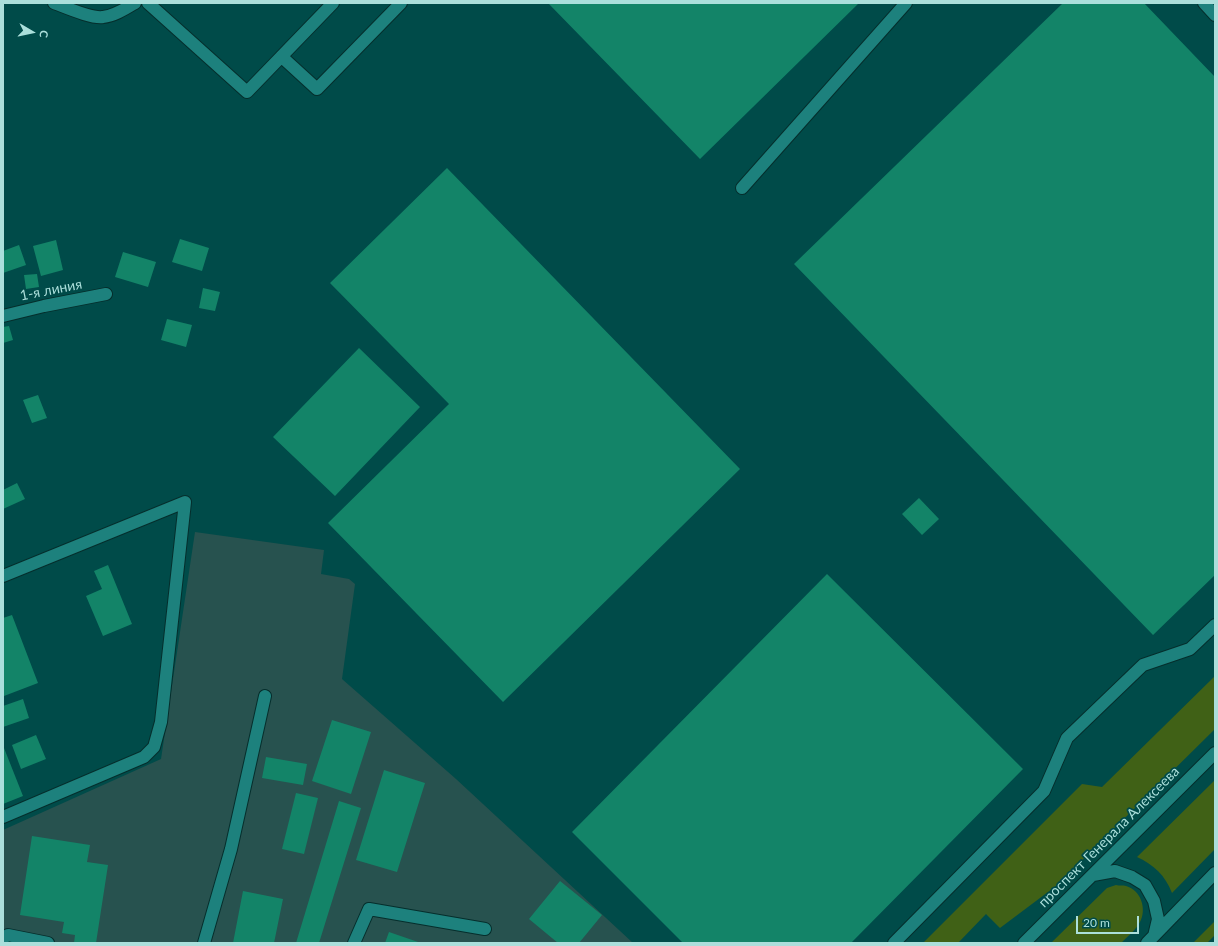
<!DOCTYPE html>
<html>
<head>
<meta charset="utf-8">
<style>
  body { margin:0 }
  #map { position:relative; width:1218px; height:946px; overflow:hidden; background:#004b49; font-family:Lato,sans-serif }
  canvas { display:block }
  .frame { position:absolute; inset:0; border:4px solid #abdfdb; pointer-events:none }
  .north { position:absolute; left:12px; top:12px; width:40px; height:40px; -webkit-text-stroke:3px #004b49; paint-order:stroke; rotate:99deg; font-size:11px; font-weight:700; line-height:16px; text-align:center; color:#abdfdb }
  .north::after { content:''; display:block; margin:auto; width:14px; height:18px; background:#abdfdb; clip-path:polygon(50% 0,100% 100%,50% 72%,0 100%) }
  .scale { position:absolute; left:1076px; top:916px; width:63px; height:18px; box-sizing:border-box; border:2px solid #abdfdb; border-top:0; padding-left:5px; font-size:12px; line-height:14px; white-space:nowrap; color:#abdfdb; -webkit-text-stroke:3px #004b49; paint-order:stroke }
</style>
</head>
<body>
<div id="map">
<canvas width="1218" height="946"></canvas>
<div class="frame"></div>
<div class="north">С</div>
<div class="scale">20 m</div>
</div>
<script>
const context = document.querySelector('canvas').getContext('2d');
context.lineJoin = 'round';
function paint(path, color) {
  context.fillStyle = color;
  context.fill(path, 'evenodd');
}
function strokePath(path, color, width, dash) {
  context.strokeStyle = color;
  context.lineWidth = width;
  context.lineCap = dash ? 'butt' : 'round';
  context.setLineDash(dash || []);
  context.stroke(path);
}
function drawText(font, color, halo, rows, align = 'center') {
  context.font = font + ' Lato,sans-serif';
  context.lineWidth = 3.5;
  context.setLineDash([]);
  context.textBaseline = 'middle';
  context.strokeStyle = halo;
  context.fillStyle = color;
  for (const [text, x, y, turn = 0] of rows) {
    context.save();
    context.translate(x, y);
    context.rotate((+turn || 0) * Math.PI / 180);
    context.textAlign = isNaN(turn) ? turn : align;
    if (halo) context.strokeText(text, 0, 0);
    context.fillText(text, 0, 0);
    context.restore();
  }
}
paint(new Path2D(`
  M195 532 324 550 321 574 349 579 355 584 342 679 456 779 633 943H3V830L161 759Z`), '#27524f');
paint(new Path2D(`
  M1215 676V729L1056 886 1000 928 986 914 958 943H923L1082 784 1102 787Z
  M1215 780V849L1172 893C1165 875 1154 865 1137 857Z
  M1116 885C1119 886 1123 885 1126 886 1141 890 1147 909 1140 922 1136 930 1127 937 1121 943H1051L1107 888Z
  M1215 921V935L1207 943H1193Z`), '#406116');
paint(new Path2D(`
  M548 3H859L700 159Z
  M1063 3H1144L1215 77V575L1153 635 794 264Z
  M447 168 740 469 503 702 328 523 449 404 330 283Z
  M180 239 209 248 202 271 172 262Z
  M56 240 63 270 41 276 33 246Z
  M19 245 26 265 3 273V251Z
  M123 252 156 262 148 287 115 277Z
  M37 274 39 287 26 289 24 275Z
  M203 288 220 292 215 311 199 308Z
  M167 319 192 325 186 347 161 340Z
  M9 326 13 340 3 343V327Z
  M359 348 420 407 335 496 273 437Z
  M38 395 47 418 32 423 23 400Z
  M17 483 25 499 3 509V490Z
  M919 498 939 519 922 535 902 514Z
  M108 565 132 624 103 636 86 596 102 589 94 571Z
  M827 574 1023 769 851 943H683L572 832Z
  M12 615 38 683 4 696 3 618Z
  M23 699 29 718 3 727V706Z
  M332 720 371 732 351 794 312 781Z
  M36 735 46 759 21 769 12 745Z
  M4 748 23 796 3 804V749Z
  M266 757 307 764 303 785 262 778Z
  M384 770 425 783 397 872 356 860Z
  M296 793 318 798 304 854 282 849Z
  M339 801 361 808 319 943H296Z
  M32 836 90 845 87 862 108 865 96 943H74L75 935 62 933 64 922 20 915Z
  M560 881 602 915 579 943H558L529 919Z
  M243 891 283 899 274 943H233Z
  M389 932 421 943H385Z`), '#138468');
const minor = new Path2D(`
  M54 3C65 7 92 19 103 17 114 16 125 9 135 3
  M148 3 247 92 333 3
  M1204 3 1215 15
  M282 57 317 89 401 3
  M742 188 906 3
  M3 316 44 306 106 294
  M3 576 185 502 161 722 154 747 144 757 3 817
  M1093 875 1115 871 1132 877 1145 885 1154 901 1158 919 1154 936
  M3 938 8 935 48 943
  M204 943 231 849 265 696
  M354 943 369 909 485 929
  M894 943 1044 791 1067 738 1143 665 1190 649 1215 625
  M1024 943 1215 753
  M1147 943 1215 873`);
strokePath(minor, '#052e2c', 14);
strokePath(minor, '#1d817d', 12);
drawText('14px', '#abdfdb', '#004b49', [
  ["1-я линия",51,290,-11],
  ["проспект Генерала Алексеева",1109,837,-45]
]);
</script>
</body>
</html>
